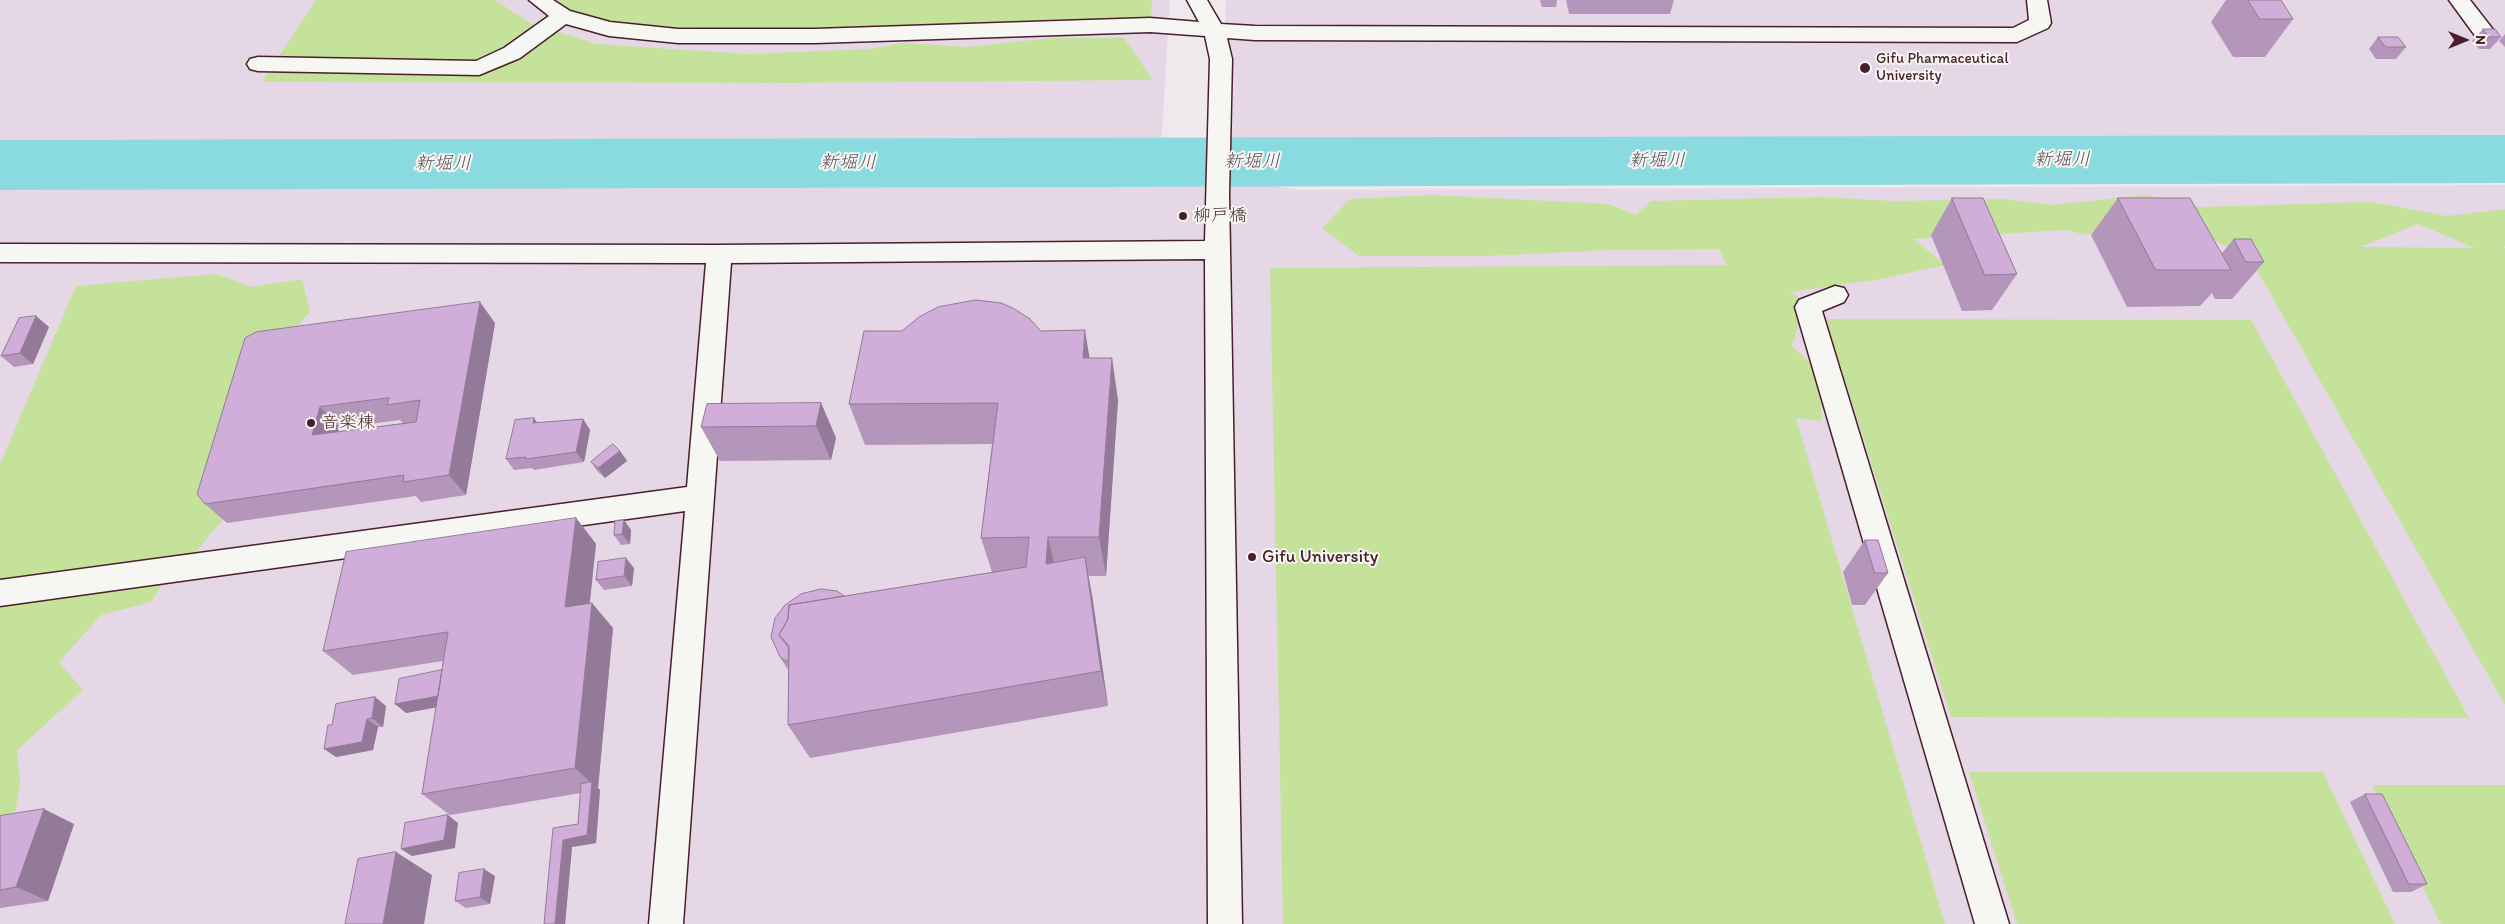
<!DOCTYPE html>
<html>
<head>
<meta charset="utf-8">
<style>
  body { margin:0 }
  #map { position:relative; width:2505px; height:924px; overflow:hidden; background:#efe8ed; font-family:Itim,sans-serif }
  canvas { display:block }
  .north { position:absolute; left:2440px; top:15px; width:50px; height:50px; -webkit-text-stroke:4px #f6f6f2; paint-order:stroke; rotate:90deg; font-size:14px; font-weight:700; line-height:20px; text-align:center; color:#4a1f2b }
  .north::after { content:''; display:block; margin:auto; width:18px; height:22px; background:#4a1f2b; clip-path:polygon(50% 0,100% 100%,50% 72%,0 100%) }
</style>
</head>
<body>
<div id="map">
<canvas width="2505" height="924"></canvas>
<div class="north">N</div>
</div>
<script>
const context = document.querySelector('canvas').getContext('2d');
context.lineJoin = 'round';
function paint(path, color) {
  context.fillStyle = color;
  context.fill(path, 'evenodd');
}
function strokePath(path, color, width, dash) {
  context.strokeStyle = color;
  context.lineWidth = width;
  context.lineCap = dash ? 'butt' : 'round';
  context.setLineDash(dash || []);
  context.stroke(path);
}
function drawText(font, color, halo, rows, align = 'center') {
  context.font = font + ' Itim,"Klee One",sans-serif';
  context.lineWidth = 4;
  context.setLineDash([]);
  context.textBaseline = 'middle';
  context.strokeStyle = halo;
  context.fillStyle = color;
  for (const [text, x, y, turn = 0] of rows) {
    context.save();
    context.translate(x, y);
    context.rotate((+turn || 0) * Math.PI / 180);
    context.textAlign = isNaN(turn) ? turn : align;
    if (halo) context.strokeText(text, 0, 0);
    context.fillText(text, 0, 0);
    context.restore();
  }
}
paint(new Path2D(`
  M0 0H1170L1160 163 1298 190 2505 185V924H0Z
  M1226 0H2505V137L1224 145Z`), '#e6d7e7');
paint(new Path2D(`
  M316 0H495L530 23 596 44 747 54 870 49 904 43 967 47 1052 38H1124L1153 80 792 83 262 82Z
  M551 0H1152L1151 18 894 29 731 30 612 23 570 13Z
  M1430 195 1609 204 1636 215 1651 201 1821 197 1893 201 2004 199 2052 205 2145 195 2200 207 2372 202 2447 216 2505 209V246L2503 248H2505V705L2246 251 2236 252 2204 234 2122 221 2086 235 2066 230 1914 239 1945 265 1881 279 1790 292 1805 302 1792 346 1823 375 1821 421 1796 418 1945 924H1283L1270 268 1727 265 1719 249 1609 250 1488 256H1359L1322 228 1350 199ZM2418 224 2475 248 2360 247Z
  M216 274 252 287 302 279 310 312 282 343 235 505 183 567 174 566 151 602 101 615 59 662 83 690 17 750 20 784 0 904V464L76 286Z
  M1826 319 2251 320 2469 718 1951 717Z
  M1969 772H2323L2395 924H2017Z
  M2372 785H2505V924H2441Z`), '#c5e29a');
paint(new Path2D(`
  M2505 135V183L0 190V140Z`), '#89dbe0');
const lane = new Path2D(`
  M529 0H553L570 11 610 22 678 29H815L1150 18 1199 22 1187 0H1207L1221 24 1255 26 2013 28 2029 20 2027 0H2047L2051 23 2048 28 2017 42 1255 40 1227 38 1232 59 1229 194 1242 924H1208L1205 259 731 263 683 924H649L685 511 0 606V580L687 487 706 263 0 262V244L719 245 1205 241 1210 59 1205 36 1150 32 815 43H678L609 36 566 24 520 58 479 75 258 71 250 69 247 64 250 59 258 57 476 61 504 48 549 16Z
  M2449 0H2470L2498 36 2495 41 2487 43 2479 41Z
  M1835 286 1844 288 1848 295 1844 302 1822 311 2009 924H1975L1795 307 1799 300Z`);
strokePath(lane, '#4a1f2b', 3);
paint(lane, '#f6f6f2');
paint(new Path2D(`
  M1540 0H1557L1556 7H1542Z
  M1566 0H1674L1670 14H1569Z
  M2226 0H2281L2293 19 2265 57H2233L2211 22Z
  M2483 29 2501 37 2490 49H2479L2472 41Z
  M2505 34V47L2499 41Z
  M2378 37 2406 47 2396 59H2376L2369 49Z
  M1952 198 2017 274 1992 310 1962 311 1931 235Z
  M2118 198 2222 253 2234 239 2264 262 2232 299H2215L2212 293 2200 306 2127 307 2091 235Z
  M495 323 466 495 421 502 416 496 227 523 205 504 245 338ZM400 420 403 423 338 432 339 428Z
  M49 327 33 364 14 367 1 356Z
  M902 331H1041L1090 358 1118 400 1106 576H1088L1092 595 1108 706 810 758 788 725V670L780 657 771 637 844 596 992 572 981 538 992 444 865 445 849 404Z
  M821 403 836 438 831 460 720 461 701 427Z
  M583 419 590 430 584 462 534 470 532 468 514 470 506 459 537 423Z
  M620 451 627 461 605 478 598 472 591 462Z
  M576 518 596 544 590 603 613 628 598 788 600 790 596 843 572 847 565 924H544L578 824 581 793 450 815 422 794 436 707 406 713 442 670 443 661 353 675 323 651Z
  M624 520 631 530 630 544 621 545 614 535Z
  M1865 540 1888 573 1865 605H1852L1843 572Z
  M634 568 632 586 604 590 596 580Z
  M386 706 383 727H378L373 750 336 757 332 725Z
  M2365 794 2427 884 2411 892H2393L2350 802Z
  M0 816 74 824 48 901 0 908Z
  M495 876 490 904 466 908 455 901Z`), '#b496bb');
paint(new Path2D(`
  M480 302 495 323 466 495 449 475Z
  M36 316 49 327 33 364 20 353Z
  M1085 330 1092 373 1083 358Z
  M1112 358 1118 400 1106 576 1099 537Z
  M821 403 836 438 831 460 816 426Z
  M320 407 339 428 331 456 312 435Z
  M534 418 542 429 533 423Z
  M583 419 590 430 584 462 576 452Z
  M620 451 627 461 605 478 598 468Z
  M576 518 596 544 586 633 565 607Z
  M624 520 631 530 630 544 622 534Z
  M1048 537 1057 576 1046 564Z
  M1085 557 1092 595 1108 706 1101 671Z
  M626 558 634 568 632 586 624 576Z
  M592 603 613 628 598 788 600 790 596 843 572 847 565 924H555L563 840 587 835 592 784 575 768Z
  M442 670 449 705 406 713 395 704Z
  M375 697 386 706 383 727 372 718Z
  M367 719 378 727 373 750 336 757 324 749Z
  M44 809 74 824 48 901 16 887Z
  M448 815 458 823 455 848 412 856 401 849Z
  M396 852 432 875 424 924H383Z
  M484 869 495 876 490 904 480 897Z`), '#927a98');
const building = new Path2D(`
  M2248 0H2281L2293 19H2260Z
  M2483 29H2495L2501 37H2489Z
  M2378 37H2398L2406 47H2386Z
  M1952 198H1983L2017 274 1985 275Z
  M2118 198H2190L2231 270H2156Z
  M2234 239H2251L2264 262H2246Z
  M976 300 1001 303 1013 308 1030 319 1041 331 1085 330 1083 358H1112L1099 537H1048L1046 564 1085 557 1101 671 788 725 789 646 779 635 788 619 789 605 1026 567 1029 537 981 538 998 403 849 404 864 331H902L919 317 938 307Z
  M480 302 449 475 403 482 404 475 205 504 197 494 245 338 256 332ZM389 398 387 405 420 400 416 422 312 435 320 407Z
  M36 316 20 353 1 356 19 318Z
  M821 403 816 426 701 427 707 404Z
  M534 418 533 423 583 419 576 452 526 459V457L506 459 515 420Z
  M613 444 620 451 598 468 591 462Z
  M576 518 565 607 592 603 575 768 422 794 448 632 323 651 346 552Z
  M624 520 622 534 614 535 615 521Z
  M1865 540H1878L1888 573H1875Z
  M626 558 624 576 596 580 598 562Z
  M821 589 837 591 844 596 789 605 788 619 779 635 789 648 788 662 780 657 771 637 775 618 785 605 801 594Z
  M442 670 438 696 395 704 399 679Z
  M375 697 372 718 367 719 362 742 324 749 328 725H332L336 704Z
  M592 782 587 835 563 840 555 924H544L553 828 578 824 581 784Z
  M2365 794H2382L2427 884H2409Z
  M44 809 16 887 0 890V816Z
  M448 815 444 840 401 849 405 823Z
  M396 852 383 924H345L358 859Z
  M484 869 480 897 455 901 459 873Z`);
paint(building, '#d1aed9');
strokePath(building, '#927a98', 1);
for (const [x, y, r, color] of [
  [1865,68,6,"#4a1f2b"],
  [1183,216,5,"#4a1f2b"],
  [311,423,5,"#4a1f2b"],
  [1252,557,5,"#4a1f2b"]
]) {
  const dot = new Path2D();
  dot.arc(x, y, r, 0, 2 * Math.PI);
  context.fillStyle = color;
  context.fill(dot);
  strokePath(dot, '#f6f6f2', 2);
}
drawText('15px', '#4a1f2b', '#f6f6f2', [
  ["Gifu Pharmaceutical",1876,59],
  ["University",1876,76]
], 'left');
drawText('18px', '#4a1f2b', '#f6f6f2', [
  ["柳戸橋",1193,216],
  ["音楽棟",321,423],
  ["Gifu University",1262,557]
], 'left');
drawText('italic 19px', '#5a4e58', '#f6f6f2', [
  ["新堀川",2062,160],
  ["新堀川",1657,161],
  ["新堀川",1252,162],
  ["新堀川",848,163],
  ["新堀川",443,164]
]);
</script>
</body>
</html>
